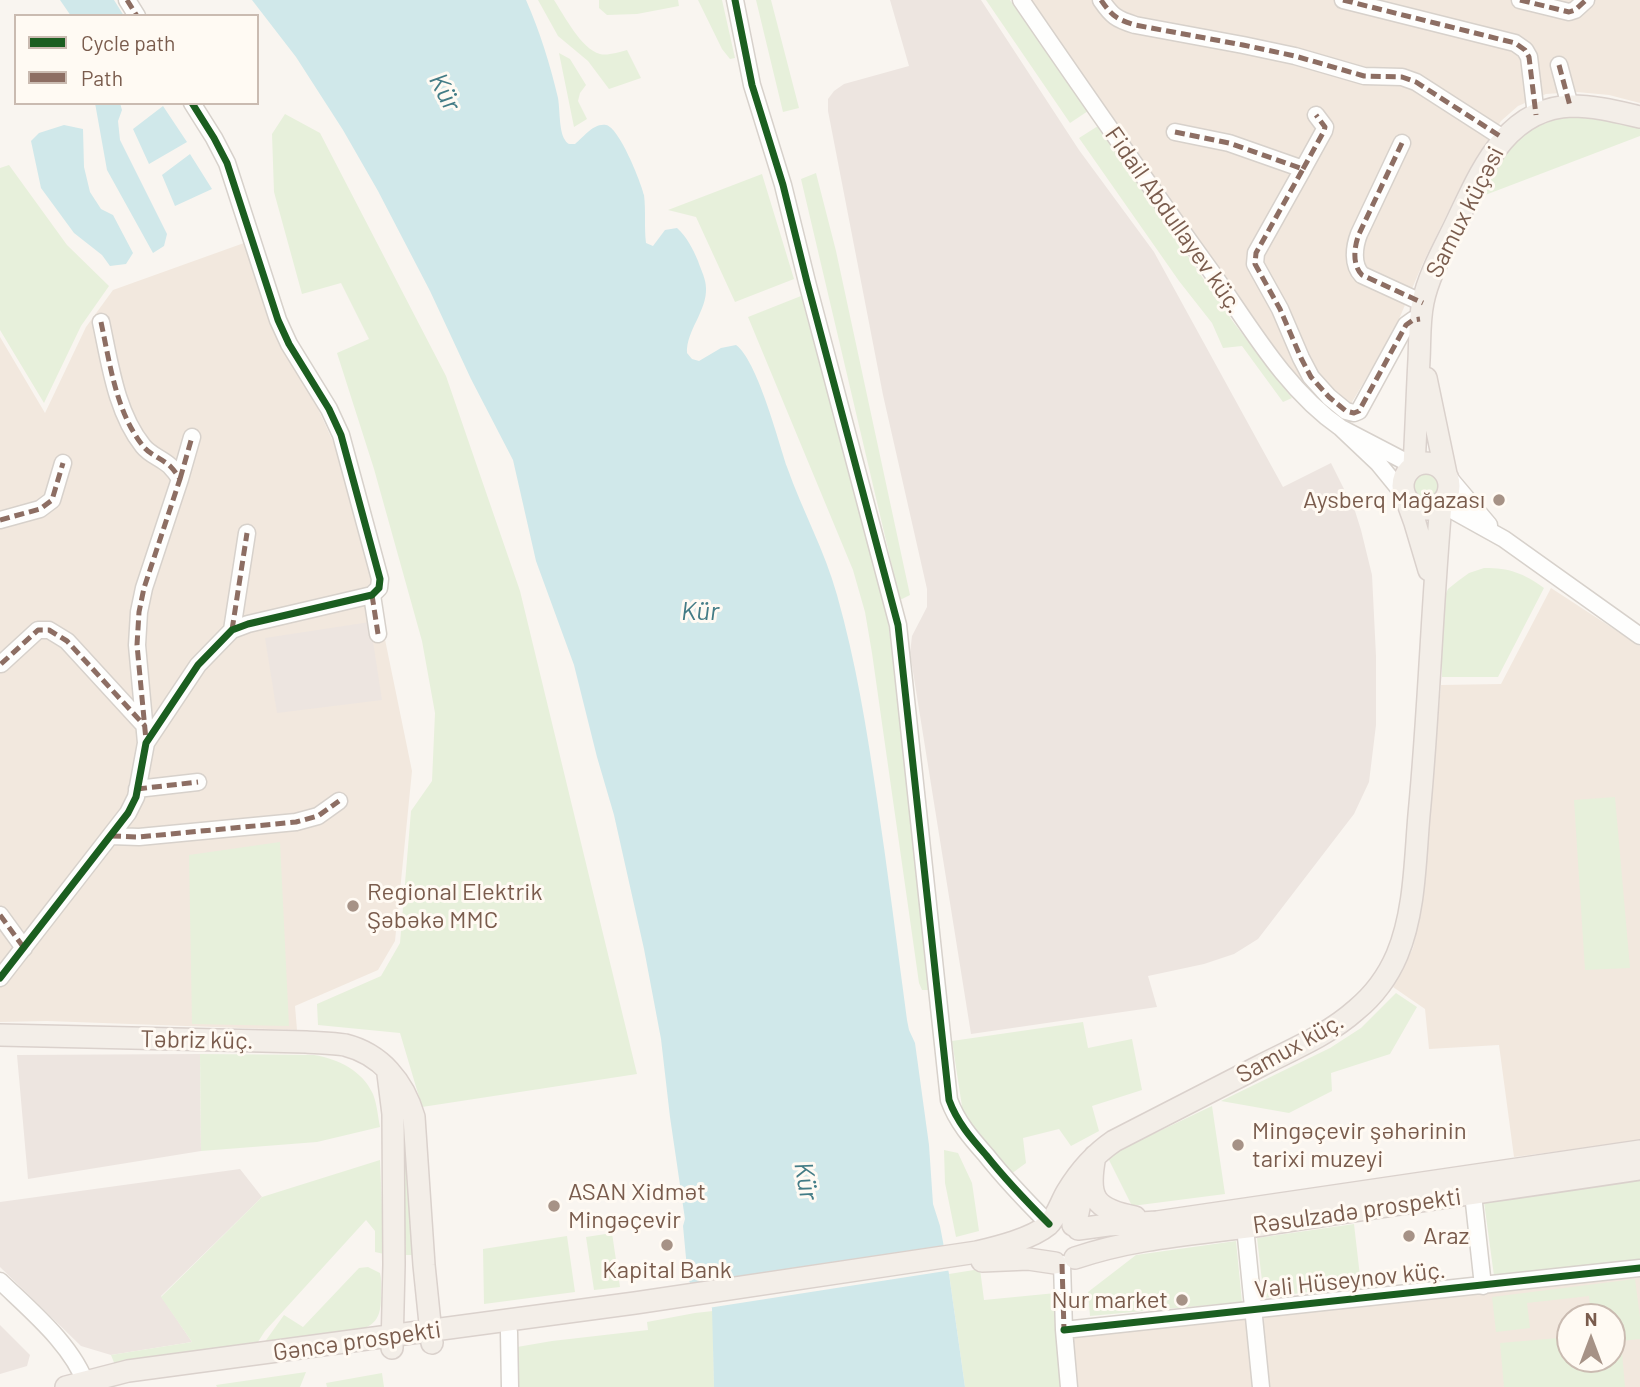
<!DOCTYPE html>
<html>
<head>
<meta charset="utf-8">
<style>
  body { margin:0 }
  #map { position:relative; width:1640px; height:1387px; overflow:hidden; background:#f9f5f0; font-family:Barlow,sans-serif }
  canvas { display:block }
  .legend { position:absolute; left:14px; top:14px; width:245px; height:91px; box-sizing:border-box; background:#fffaf3; border:2px solid #cabbb1; margin:0; padding:9px 12px; list-style:none; font-size:21px; color:#7a5c4d }
  .legend li { display:flex; align-items:center; gap:14px; height:35px }
  .legend b { width:35px; border:2px solid #cabbb1 }
  .north { position:absolute; left:1556px; top:1303px; width:70px; height:70px; box-sizing:border-box; background:#fffaf3; border:2px solid #cabbb1; border-radius:50%; rotate:0deg; font-size:19px; font-weight:700; line-height:28px; text-align:center; color:#7a5c4d }
  .north::after { content:''; display:block; margin:auto; width:24px; height:32px; background:#a69286; clip-path:polygon(50% 0,100% 100%,50% 72%,0 100%) }
</style>
</head>
<body>
<div id="map">
<canvas width="1640" height="1387"></canvas>
<ul class="legend">
<li><b style="height:9px;background:#1b5e20"></b>Cycle path</li>
<li><b style="height:9px;background:#8d6e63"></b>Path</li>
</ul>
<div class="north">N</div>
</div>
<script>
const context = document.querySelector('canvas').getContext('2d');
context.lineJoin = 'round';
function paint(path, color) {
  context.fillStyle = color;
  context.fill(path, 'evenodd');
}
function strokePath(path, color, width, dash) {
  context.strokeStyle = color;
  context.lineWidth = width;
  context.lineCap = dash ? 'butt' : 'round';
  context.setLineDash(dash || []);
  context.stroke(path);
}
function drawText(font, color, halo, rows, align = 'center') {
  context.font = font + ' Barlow,sans-serif';
  context.lineWidth = 6;
  context.setLineDash([]);
  context.textBaseline = 'middle';
  context.strokeStyle = halo;
  context.fillStyle = color;
  for (const [text, x, y, turn = 0] of rows) {
    context.save();
    context.translate(x, y);
    context.rotate((+turn || 0) * Math.PI / 180);
    context.textAlign = isNaN(turn) ? turn : align;
    if (halo) context.strokeText(text, 0, 0);
    context.fillText(text, 0, 0);
    context.restore();
  }
}
paint(new Path2D(`
  M1031 0H1640V103L1609 95 1577 92 1546 94 1518 106 1501 121 1460 188 1423 263 1393 333 1342 419 1301 382 1279 354 1221 274Z
  M244 243 270 319 287 357 315 402 336 448 373 581 412 771 395 941 378 970 295 1006 297 1030 47 1021 0 1022V337L45 413 86 327 113 290Z
  M1551 588 1640 646V1141L1514 1157 1499 1045 1429 1049 1425 1009 1393 987 1413 948 1420 914 1441 685 1501 684Z
  M1640 1275V1387H1270L1263 1317ZM1570 1317H1612V1359H1570Z
  M1246 1318 1254 1387H1077L1073 1337Z`), '#f2e8de');
paint(new Path2D(`
  M890 0H981L1079 150 1154 252 1283 487 1331 463 1355 511 1361 530 1372 575 1376 656V725L1369 782 1354 814 1258 939 1234 954 1204 964 1148 976 1157 1007 971 1034 910 653 912 636 927 607V589L883 395 828 111V99L834 91 844 84 909 66Z
  M370 622 382 700 277 713 265 638Z
  M200 1054 201 1151 28 1179 17 1055Z
  M240 1169 262 1197 161 1296 192 1342 111 1355 81 1346 0 1267V1202Z
  M0 1325 30 1355 27 1366 0 1374Z`), '#ede5e0');
paint(new Path2D(`
  M538 0H554C564 15 581 49 600 54 607 56 619 52 627 50L641 78 609 89 588 61 558 36Z
  M599 0H678L679 6 637 14 607 15 599 8Z
  M698 0H722L735 58 730 59 722 49Z
  M756 0H771L799 108 783 112Z
  M986 0H1010L1088 111 1070 123Z
  M559 53 570 59 586 85 580 93 578 101 587 119 574 127Z
  M285 114 320 133 446 376 520 591 637 1074 422 1107 400 1033 318 1025 317 1004 381 976 400 943 411 811 432 781 435 713 422 641 374 469 337 353 369 339 341 283 302 294 274 192 272 134Z
  M1567 116C1592 117 1615 122 1640 128V136L1480 197C1494 176 1509 143 1530 130 1542 124 1554 120 1567 116Z
  M1098 126 1234 323 1292 398 1283 402 1242 346 1223 348 1212 323 1179 281 1079 138Z
  M9 165 67 245 109 286 81 326 44 403 0 330V168Z
  M816 173 836 251 910 595 900 600 801 179Z
  M762 174 794 279 735 302 696 217 668 210Z
  M801 296 886 605 909 792 930 990H922L919 983 872 653 865 612 853 570 748 317Z
  M1413 487a13 13 0 1 1 26 0a13 13 0 1 1-26 0Z
  M1484 568C1510 568 1523 573 1544 588L1498 677H1442V603L1448 589 1458 581 1469 573Z
  M1615 797 1630 968 1585 970 1574 800Z
  M280 842 289 1026 192 1024 189 855Z
  M1396 993 1417 1007 1390 1054 1331 1073 1332 1091 1289 1113 1221 1101 1330 1048 1361 1028Z
  M1083 1022 1088 1048 1132 1039 1142 1090 1092 1106 1099 1131 1071 1146 1059 1129 1023 1138 1026 1163 1011 1174 963 1113 952 1041Z
  M200 1054 314 1055C338 1059 362 1070 373 1094 377 1104 378 1117 380 1127L317 1142 201 1151Z
  M1212 1106 1225 1194 1132 1206 1107 1156Z
  M409 1150 414 1255H406L401 1151Z
  M944 1150 958 1153 972 1183 979 1231 956 1237 945 1183Z
  M380 1160 384 1254 375 1252V1231L366 1220 265 1331 256 1345 115 1365 111 1355 192 1342 161 1297 262 1197Z
  M1640 1179V1260L1494 1276 1484 1202Z
  M1354 1224 1361 1285 1264 1298 1257 1238Z
  M612 1233 620 1287 594 1290 586 1237Z
  M567 1236 575 1292 484 1304 483 1249Z
  M1236 1241 1242 1302 1090 1316 1088 1292 1136 1255Z
  M368 1267 380 1273C382 1281 381 1288 381 1296 381 1316 377 1325 357 1331L264 1343 284 1315 303 1327 359 1268Z
  M980 1269 984 1300 1056 1293 1062 1387H965L949 1274Z
  M1635 1279 1640 1317V1339L1621 1341 1625 1387H1504L1500 1343 1570 1337V1359H1612V1317H1591L1589 1296 1527 1303 1530 1328 1496 1332 1492 1297Z
  M713 1311 714 1387H518L517 1347 552 1341 648 1330 647 1322 695 1313Z
  M306 1372 300 1387H217L216 1385Z
  M382 1373 384 1387H327L326 1383Z`), '#e7f0db');
paint(new Path2D(`
  M60 0H114L124 16H71Z
  M252 0H526C540 32 550 64 558 98 560 109 559 132 565 140 568 145 570 144 575 144 583 138 593 123 606 125 619 127 641 182 644 195 646 211 644 228 646 243L653 246 665 230 677 228C687 237 693 249 698 261 701 270 706 279 706 288 707 311 686 331 687 353L692 359 699 361 721 348 736 345C757 360 778 440 787 467 802 510 825 551 837 595 856 662 867 730 877 799 888 872 897 946 907 1020L909 1030 915 1043 929 1145 933 1204 940 1226 949 1274 965 1387H714L712 1308C706 1297 693 1290 688 1279L683 1226 685 1219 670 1117 661 1039 644 949 614 815 597 757 574 665 536 561 513 460 471 379 430 291 378 191 343 130 296 57Z
  M95 103H120L122 110 118 121 120 140 167 234 164 246 153 253 107 170Z
  M163 106 187 142 149 164 133 129Z
  M64 125 83 129 84 167 90 192 101 209 113 215 133 253 126 264 110 266 102 255 74 233 41 188 31 141 39 133Z
  M190 154 212 189 175 206 162 175Z`), '#d0e8ea');
paint(new Path2D(`
  M948 1249 952 1270 708 1308 705 1302Z`), '#f9f5f0');
const minor = new Path2D(`
  M127 0 137 16
  M735 0 752 85 783 185 807 282 898 625 949 1100C957 1122 971 1138 986 1155 1005 1179 1027 1202 1049 1224
  M1021 0C1084 92 1148 184 1213 274 1251 328 1286 390 1341 428
  M1101 0C1112 16 1116 19 1135 25L1243 45 1295 56 1364 76 1402 77 1416 82 1503 138
  M1343 0 1515 43 1525 50 1529 57 1536 115
  M1520 0 1569 12 1575 10 1586 0
  M1559 65 1570 106
  M1175 132 1229 143 1303 169 1256 253 1255 264 1280 309 1301 358 1311 377 1329 397 1346 411 1354 413 1359 411 1406 325 1413 320 1420 319
  M1402 143 1359 234C1354 247 1352 265 1362 275L1423 303
  M1303 169 1324 131 1325 127 1316 115
  M101 322C110 364 116 412 143 446 150 455 161 458 170 466 173 469 177 474 180 479L144 588 139 612 137 645 146 743
  M1446 474 1489 525
  M180 479 192 437
  M1405 496 1378 463 1341 428 1414 466
  M1441 504 1504 539 1640 636
  M0 520 40 509 52 500 63 463
  M372 595 378 634
  M232 630 247 533
  M1 664 38 630H49L67 641 145 726
  M137 789 198 782
  M111 836 139 837 296 822 318 816 339 801
  M0 915 24 948
  M0 978 128 813 136 797 146 743 198 665 232 630 248 624 372 595 379 588 380 579 341 435 329 409 289 344 278 320 227 163 214 138 192 103
  M1473 1194 1483 1286
  M1245 1227 1261 1387
  M1062 1264 1064 1330 1069 1387
  M0 1281C30 1310 74 1346 87 1387
  M1064 1330 1640 1268
  M509 1332 510 1387`);
const major = new Path2D(`
  M1426 378 1446 474
  M1403 486a23 23 0 1 1 46 0a23 23 0 1 1-46 0Z
  M1414 466C1416 431 1417 396 1419 360 1420 341 1419 321 1423 302 1429 273 1446 245 1458 219 1482 169 1507 108 1572 106 1595 106 1618 112 1640 117
  M1406 498 1415 523 1429 570
  M0 1035 306 1042C319 1043 332 1043 345 1045 381 1054 404 1082 414 1117L424 1265 432 1343
  M388 1074 393 1114 394 1265 392 1348
  M1095 1156C1087 1197 1093 1209 1135 1217
  M1073 1225 1078 1213 1086 1173
  M1078 1229 1108 1225 1157 1222 1640 1151
  M1075 1258C1137 1237 1198 1234 1262 1225 1388 1205 1514 1188 1640 1169
  M982 1261 1028 1259 1055 1263
  M66 1387 128 1371 635 1303 977 1252C998 1247 1031 1239 1048 1225 1056 1218 1061 1202 1067 1192 1079 1172 1095 1154 1114 1141 1163 1116 1212 1091 1260 1066 1293 1049 1328 1035 1356 1010 1373 996 1388 976 1397 955 1415 912 1415 861 1419 815 1429 711 1432 607 1441 504`);
strokePath(minor, '#d7d1cb', 19);
strokePath(major, '#dad1cc', 24);
strokePath(minor, '#fefefd', 16);
strokePath(major, '#f3eee8', 21);
strokePath(new Path2D(`
  M127 0 137 16
  M1101 0C1112 16 1116 19 1135 25L1243 45 1295 56 1364 76 1402 77 1416 82 1503 138
  M1343 0 1515 43 1525 50 1529 57 1536 115
  M1520 0 1569 12 1575 10 1586 0
  M1559 65 1570 106
  M1175 132 1229 143 1303 169 1256 253 1255 264 1280 309 1301 358 1311 377 1329 397 1346 411 1354 413 1359 411 1406 325 1413 320 1420 319
  M1402 143 1359 234C1354 247 1352 265 1362 275L1423 303
  M1303 169 1324 131 1325 127 1316 115
  M101 322C110 364 116 412 143 446 150 455 161 458 170 466 173 469 177 474 180 479L144 588 139 612 137 645 146 740
  M180 479 192 437
  M0 520 40 509 52 500 63 463
  M372 595 378 634
  M232 630 247 533
  M1 664 38 630H49L67 641 145 726
  M137 789 198 782
  M111 836 139 837 296 822 318 816 339 801
  M0 915 24 948
  M1062 1264 1064 1330H1068`), '#8d6e63', 5, [10, 5]);
strokePath(new Path2D(`
  M735 0 752 85 783 185 807 282 898 625 949 1100C957 1122 971 1138 986 1155 1005 1179 1027 1202 1049 1224
  M0 978 128 813 136 797 146 743 198 665 232 630 248 624 372 595 379 588 380 579 341 435 329 409 289 344 278 320 227 163 214 138 192 103
  M1064 1330 1640 1268`), '#1b5e20', 7);
for (const [x, y, r, color] of [
  [1499,500,7,"#a69286"],
  [353,906,7,"#a69286"],
  [1238,1145,7,"#a69286"],
  [554,1206,7,"#a69286"],
  [1409,1236,7,"#a69286"],
  [667,1245,7,"#a69286"],
  [1182,1300,7,"#a69286"]
]) {
  const dot = new Path2D();
  dot.arc(x, y, r, 0, 2 * Math.PI);
  context.fillStyle = color;
  context.fill(dot);
  strokePath(dot, '#fffaf3', 2.5);
}
drawText('24px', '#7a5c4d', '#fffaf3', [
  ["Samux küçəsi",1465,212,-63],
  ["Fidail Abdullayev küç.",1174,220,55],
  ["Təbriz küç.",197,1040,1],
  ["Samux küç.",1290,1048,-29],
  ["Rəsulzadə prospekti",1357,1211,-8],
  ["Vəli Hüseynov küç.",1350,1280,-6],
  ["Gəncə prospekti",357,1341,-8]
]);
drawText('24px', '#7a5c4d', '#fffaf3', [
  ["Aysberq Mağazası",1485,500,"right"],
  ["Regional Elektrik",367,892],
  ["Şəbəkə MMC",367,920],
  ["Mingəçevir şəhərinin",1252,1131],
  ["tarixi muzeyi",1252,1159],
  ["ASAN Xidmət",568,1192],
  ["Mingəçevir",568,1220],
  ["Araz",1423,1236],
  ["Kapital Bank",667,1270,"center"],
  ["Nur market",1168,1300,"right"]
], 'left');
drawText('italic 26px', '#437c86', '#fffaf3', [
  ["Kür",445,92,63],
  ["Kür",700,611],
  ["Kür",806,1181,80]
]);
</script>
</body>
</html>
